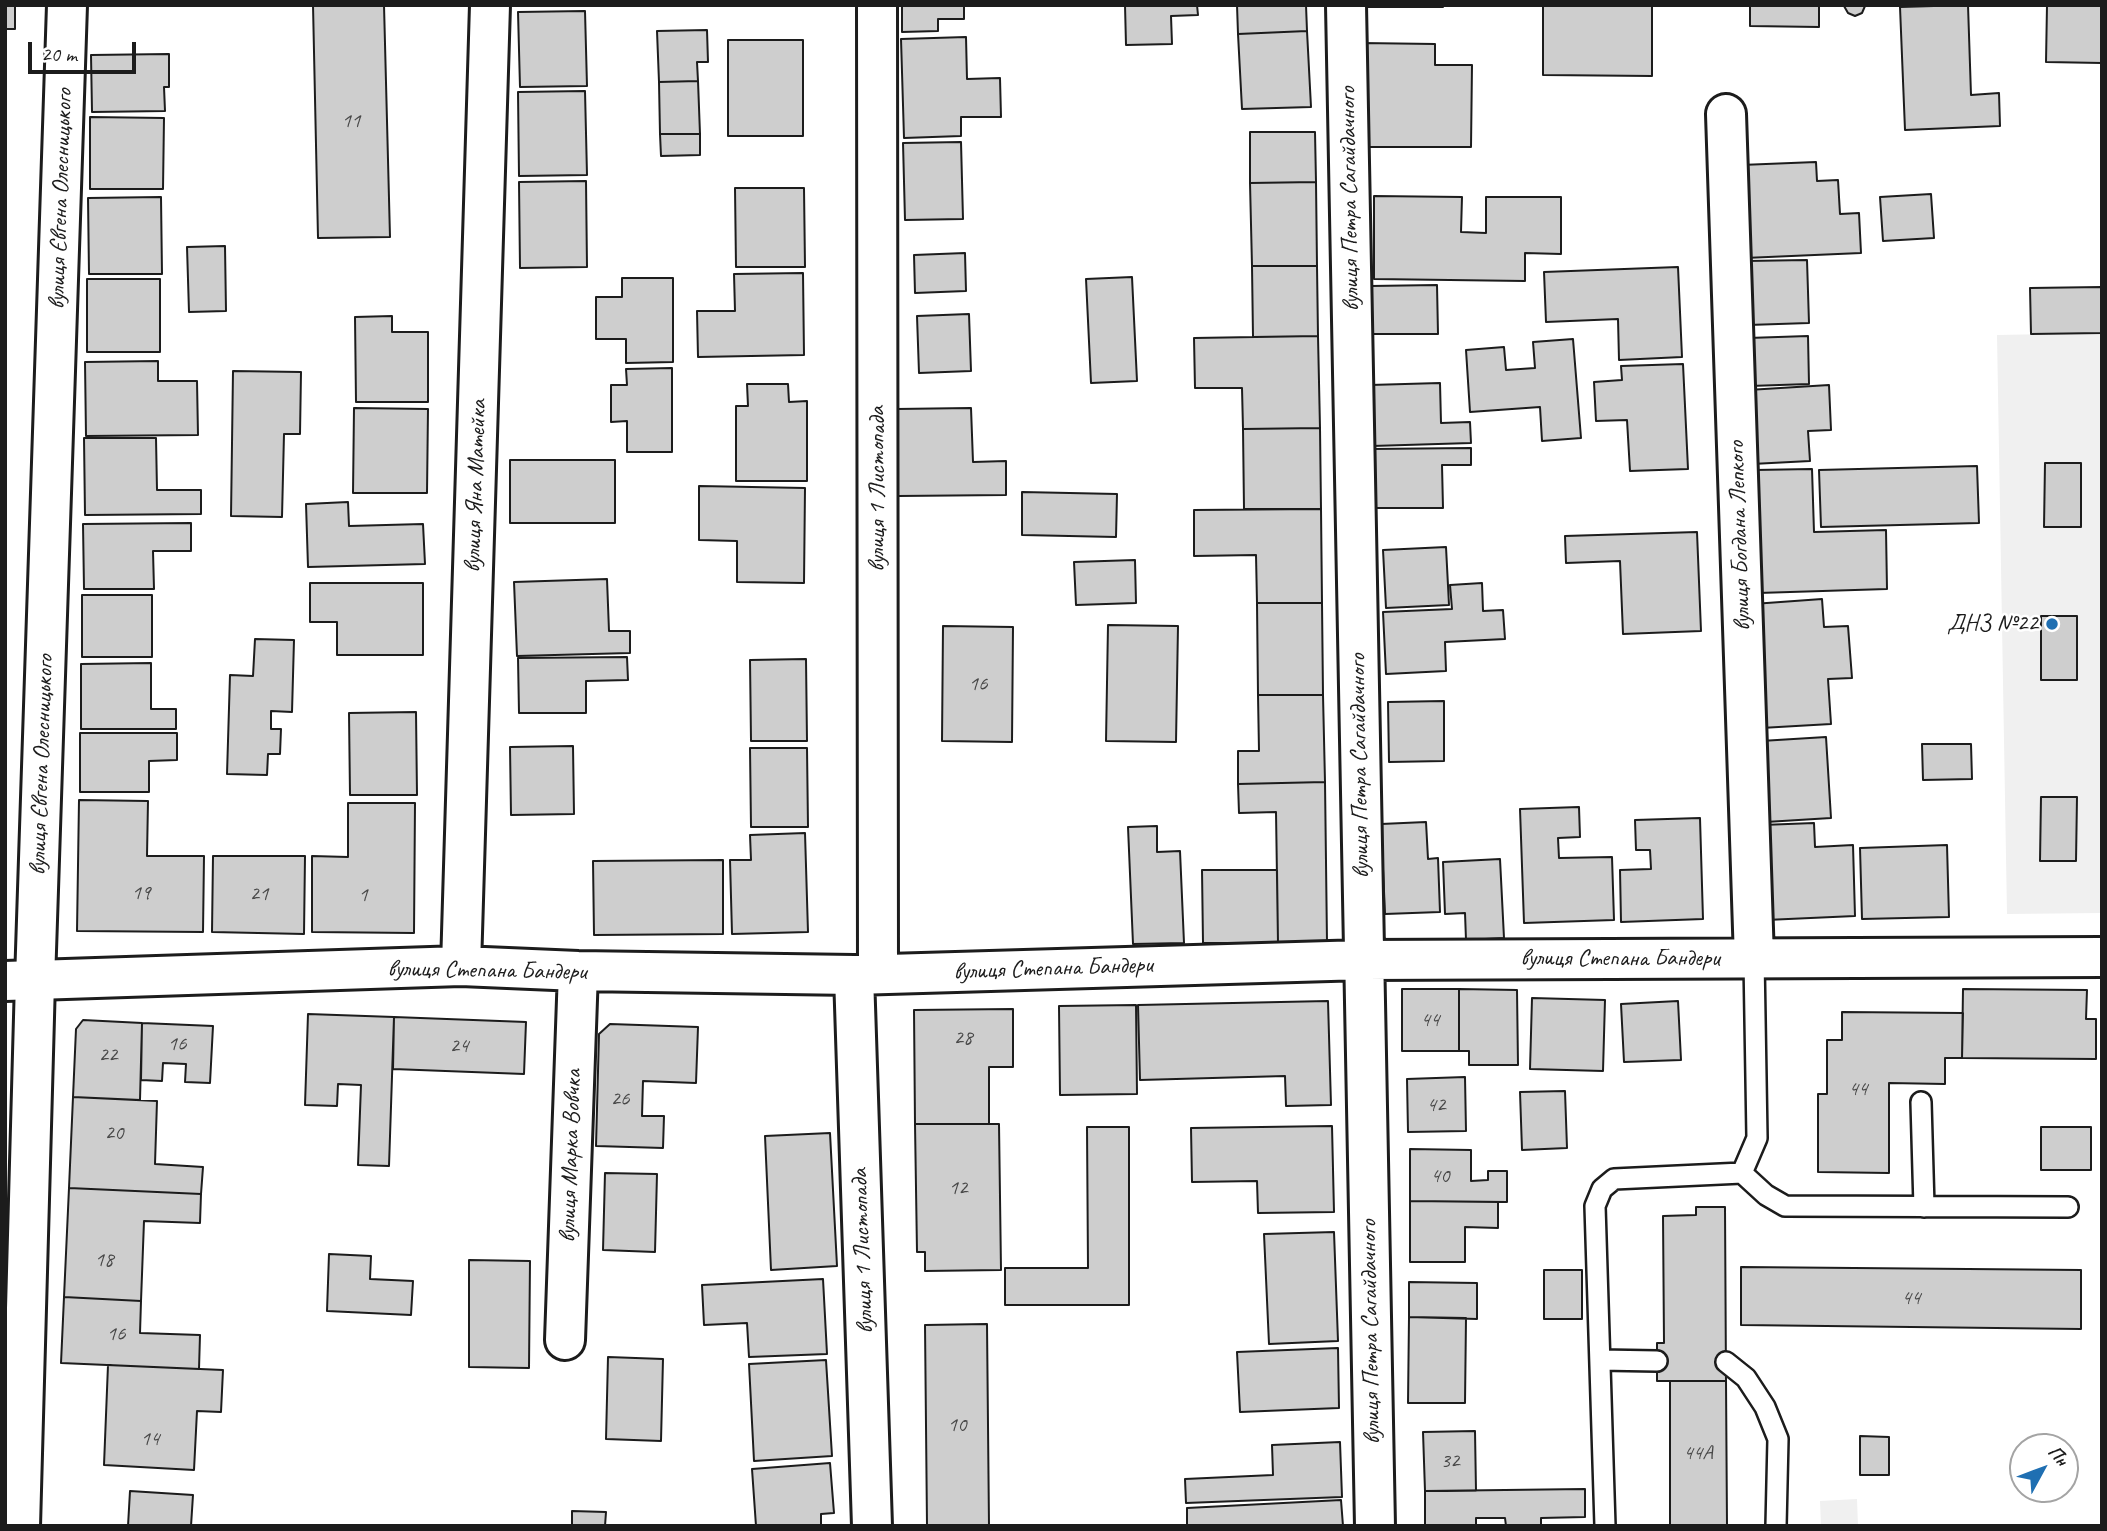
<!DOCTYPE html>
<html>
<head>
<meta charset="utf-8">
<style>
  body { margin:0 }
  #map { position:relative; width:2107px; height:1531px; overflow:hidden; background:#fff; font-family:Caveat,sans-serif }
  canvas { display:block }
  .frame { position:absolute; inset:0; border:7px solid #1c1c1c; pointer-events:none }
  .north { position:absolute; left:2009px; top:1433px; width:70px; height:70px; box-sizing:border-box; background:#fff; border:2px solid #a4a4a4; border-radius:50%; rotate:49deg; font-size:19px; font-weight:700; line-height:28px; text-align:center; color:#1c1c1c }
  .north::after { content:''; display:block; margin:auto; width:24px; height:32px; background:#1f6fb2; clip-path:polygon(50% 0,100% 100%,50% 72%,0 100%) }
  .scale { position:absolute; left:28px; top:42px; width:108px; height:32px; box-sizing:border-box; border:4px solid #1c1c1c; border-top:0; padding-left:9px; font-size:21px; line-height:24px; white-space:nowrap; color:#1c1c1c; -webkit-text-stroke:5px #fff; paint-order:stroke }
</style>
</head>
<body>
<div id="map">
<canvas width="2107" height="1531"></canvas>
<div class="frame"></div>
<div class="north">Пн</div>
<div class="scale">20 m</div>
</div>
<script>
const context = document.querySelector('canvas').getContext('2d');
context.lineJoin = 'round';
function paint(path, color) {
  context.fillStyle = color;
  context.fill(path, 'evenodd');
}
function strokePath(path, color, width, dash) {
  context.strokeStyle = color;
  context.lineWidth = width;
  context.lineCap = dash ? 'butt' : 'round';
  context.setLineDash(dash || []);
  context.stroke(path);
}
function drawText(font, color, halo, rows, align = 'center') {
  context.font = font + ' Caveat,sans-serif';
  context.lineWidth = 5;
  context.setLineDash([]);
  context.textBaseline = 'middle';
  context.strokeStyle = halo;
  context.fillStyle = color;
  for (const [text, x, y, turn = 0] of rows) {
    context.save();
    context.translate(x, y);
    context.rotate((+turn || 0) * Math.PI / 180);
    context.textAlign = isNaN(turn) ? turn : align;
    if (halo) context.strokeText(text, 0, 0);
    context.fillText(text, 0, 0);
    context.restore();
  }
}
paint(new Path2D(`
  M2102 333V913L2007 914 1997 335Z
  M1857 1499 1858 1526H1821L1820 1501Z`), '#f0f0f0');
const building = new Path2D(`
  M5 5H15V29H5Z
  M313 5H384L390 237 318 238Z
  M902 5H964V19H938V31L902 32Z
  M1125 5H1197L1198 15 1171 16 1172 44 1126 45Z
  M1237 5H1306L1307 31 1238 34Z
  M1366 5H1443V7H1366Z
  M1543 5H1652V76L1543 75Z
  M1750 5H1819V27L1750 26Z
  M1968 5 1971 95 1999 93 2000 126 1905 130 1900 7Z
  M2047 5H2102V63L2046 62Z
  M1844 6 1864 5 1865 6 1862 13 1855 16 1848 13Z
  M585 11 587 86 520 87 518 12Z
  M707 30 708 62H697L698 81 659 82 657 31Z
  M1307 31 1311 107 1242 109 1238 34Z
  M966 37 967 79 1000 78 1001 117H961V136L904 138 901 39Z
  M728 40H803V136H728Z
  M1361 43 1435 44V65H1472L1471 147H1361Z
  M169 54V87H164L165 111 92 112 91 55Z
  M698 81 700 134H660L659 82Z
  M585 91 587 175 519 176 518 92Z
  M90 117 164 118 163 189H90Z
  M1250 132H1315L1316 182 1250 183Z
  M660 134H700V155L661 156Z
  M961 142 963 219 905 220 903 143Z
  M1816 162 1817 181 1838 180 1840 214 1859 213 1861 253 1745 258 1741 165Z
  M586 181 587 267 520 268 519 182Z
  M1316 182 1317 266H1252L1250 183Z
  M735 188H804L805 267H736Z
  M1931 194 1934 238 1883 241 1880 197Z
  M1374 196 1462 197 1461 232 1486 233V197H1561V254L1525 253V281L1374 279Z
  M161 197 162 274H89L88 198Z
  M225 246 226 311 189 312 187 247Z
  M965 253 966 291 915 293 914 255Z
  M1807 260 1809 323 1748 325 1746 261Z
  M1252 266H1317L1318 336 1253 337Z
  M1678 267 1682 357 1619 360 1618 319 1546 322 1544 272Z
  M803 273 804 355 698 357 697 311H735L734 274Z
  M1132 277 1137 381 1091 383 1086 279Z
  M622 278H673V362L626 363V339H596V297H622Z
  M87 279H160V352H87Z
  M1437 285 1438 334H1372L1371 286Z
  M2102 287V333L2031 334 2030 288Z
  M969 314 971 371 919 373 917 316Z
  M392 316V332H428V402H356L355 317Z
  M1318 336 1320 428 1243 429 1242 388H1195L1194 338Z
  M1808 336 1809 384 1750 386 1748 338Z
  M1573 339 1581 438 1542 441 1540 407 1470 412 1466 350 1504 347 1506 370 1535 368 1533 342Z
  M158 361V381H197L198 435 86 436 85 362Z
  M1683 364 1688 469 1630 471 1627 420 1596 421 1594 382 1622 380 1621 366Z
  M672 368V452H627V421L611 422V385H627L626 369Z
  M233 371 301 372 300 434H284L282 517 231 516Z
  M1440 383 1441 423 1470 422 1471 443 1372 446 1370 385Z
  M747 384H788L789 402 807 401V481H736V406H748Z
  M1829 385 1831 430 1808 431 1810 461 1752 464 1748 390Z
  M354 408 428 409 427 493H353Z
  M971 408 973 462 1006 461V495L898 496 896 409Z
  M1320 428 1321 509H1244L1243 429Z
  M84 438H156L157 490H201V514L85 515Z
  M1471 448V465H1442L1443 508H1371L1370 449Z
  M510 460H615V523H510Z
  M2045 463H2081V527H2044Z
  M1977 466 1979 523 1821 527 1819 470Z
  M1812 469 1814 532 1886 530 1887 589 1758 593 1755 470Z
  M699 486 805 488 804 583 737 582V541L699 540Z
  M1022 492 1117 494 1116 537 1022 535Z
  M348 502 349 526 423 524 425 564 308 567 306 504Z
  M1321 509 1322 603H1257L1256 555 1194 556V510Z
  M191 523V551H153L154 589H84L83 524Z
  M1697 532 1701 631 1623 634 1620 561 1566 563 1565 536Z
  M1446 547 1449 605 1386 608 1383 550Z
  M1135 560 1136 603 1076 605 1074 562Z
  M607 579 609 631H630V653L517 656 514 582Z
  M310 583H423V655H337V622H310Z
  M1482 583 1483 611 1503 610 1505 639 1445 642 1446 671 1386 674 1383 612 1452 609 1450 585Z
  M82 595H152V657H82Z
  M1822 599 1824 627 1848 626 1852 678 1828 679 1831 724 1761 728 1753 604Z
  M1257 603H1322L1323 695H1258Z
  M2041 616H2077V680H2041Z
  M1108 625 1178 626 1176 742 1106 741Z
  M943 626 1013 627 1012 742 942 741Z
  M255 639 294 640 292 712 271 711V729H281L280 754H268L267 775 227 774 230 675 253 676Z
  M627 657 628 680 586 681V713H519L518 658Z
  M806 659 807 741H751L750 660Z
  M151 663V709H176V729H81V664Z
  M1258 695H1323L1325 782 1238 784V751H1259Z
  M1444 701V761L1389 762 1388 702Z
  M416 712 417 795H350L349 713Z
  M80 733H177V760L149 761V792H80Z
  M1826 737 1831 818 1766 822 1761 741Z
  M1922 744H1971L1972 779 1923 780Z
  M573 746 574 814 511 815 510 747Z
  M750 748H807L808 827H751Z
  M1325 782 1327 942 1278 943 1276 812 1239 813 1238 784Z
  M2041 797H2077L2076 861H2040Z
  M79 800 148 801 147 856H204L203 932 77 931Z
  M348 803H415L414 933 312 932V856L348 857Z
  M1579 807 1580 837 1558 838 1559 858 1612 857 1614 920 1524 923 1520 809Z
  M1700 818 1703 919 1621 922 1620 870 1651 869 1650 850H1636L1635 820Z
  M1426 822 1428 859 1438 858 1440 912 1385 914 1381 824Z
  M1814 823 1815 847 1853 845 1855 916 1766 920 1762 825Z
  M1157 826V852L1180 851 1184 943 1133 944 1128 827Z
  M805 833 808 932 732 934 730 860H751L750 835Z
  M1947 845 1949 917 1862 919 1860 848Z
  M213 856H305L304 934 212 932Z
  M1500 859 1504 938 1466 940 1465 913 1445 914 1443 862Z
  M723 860V934L594 935 593 861Z
  M1202 870H1277L1278 943H1203Z
  M1402 989H1459V1051H1402Z
  M1459 989 1517 990 1518 1065H1469V1051H1459Z
  M1963 989 2087 990 2086 1019H2096V1059L1962 1058Z
  M1532 998 1605 1000 1603 1071 1530 1069Z
  M1328 1001 1331 1105 1286 1106 1285 1076 1140 1080 1138 1005Z
  M1678 1001 1681 1060 1624 1062 1621 1004Z
  M1136 1005 1137 1094 1060 1095 1059 1006Z
  M1013 1009V1067H989V1124H915L914 1010Z
  M1842 1012 1963 1013 1962 1058H1945V1084L1889 1083V1173L1818 1172V1094H1827V1040H1842Z
  M308 1014 394 1017 389 1166 358 1165 361 1085 338 1084 337 1106 305 1105Z
  M394 1017 526 1022 524 1074 393 1069Z
  M83 1020 142 1023 140 1100 73 1097 76 1029Z
  M142 1023 213 1026 210 1083 185 1082 186 1064 163 1063 162 1081 141 1080Z
  M610 1024 698 1027 696 1083 643 1081 642 1116H664L663 1148 596 1146 599 1034Z
  M1465 1077 1466 1131 1408 1132 1407 1079Z
  M1565 1091 1567 1148 1522 1150 1520 1092Z
  M73 1097 157 1101 155 1164 203 1167 201 1194 69 1188Z
  M915 1124H999L1001 1270 925 1271V1252H917Z
  M1332 1126 1334 1212 1258 1213 1257 1181 1192 1182 1191 1128Z
  M1087 1127H1129V1305H1005V1268H1088Z
  M2041 1127H2091V1170H2041Z
  M830 1133 837 1266 771 1270 765 1136Z
  M1410 1149 1471 1150V1181L1488 1180V1171H1507V1202L1410 1201Z
  M605 1173 657 1174 655 1252 603 1250Z
  M69 1188 201 1194 200 1223 144 1221 141 1301 64 1297Z
  M1410 1201 1498 1202V1228L1465 1227V1262H1410Z
  M1696 1207H1725L1726 1381H1657V1343H1664L1663 1216 1696 1215Z
  M1334 1232 1338 1341 1269 1344 1264 1234Z
  M329 1254 371 1256 370 1279 413 1281 411 1315 327 1311Z
  M469 1260 530 1261 529 1368 469 1367Z
  M1741 1267 2081 1270V1329L1741 1325Z
  M1544 1270H1582V1319H1544Z
  M823 1279 827 1354 749 1357 747 1323 704 1325 702 1285Z
  M1409 1282 1477 1283V1319L1409 1317Z
  M64 1297 141 1301 140 1333 200 1335 199 1369 61 1363Z
  M1409 1317 1466 1318 1465 1403H1408Z
  M987 1324 989 1526H927L925 1325Z
  M1338 1348 1339 1408 1240 1412 1237 1352Z
  M608 1357 663 1359 661 1441 606 1439Z
  M826 1360 832 1456 754 1461 749 1364Z
  M108 1365 223 1370 221 1412 197 1411 194 1470 104 1465Z
  M1670 1381H1726L1727 1526H1670Z
  M1475 1431 1476 1491H1425L1423 1432Z
  M1860 1436 1889 1437V1475H1860Z
  M1340 1442 1342 1497 1186 1503 1185 1479 1273 1475 1272 1445Z
  M830 1463 834 1513 821 1514V1526H756L752 1469Z
  M1585 1489V1517L1541 1518V1526H1506L1505 1518H1476V1526H1425V1491Z
  M130 1491 193 1495 191 1526H128Z
  M1341 1500 1343 1526H1187V1508Z
  M572 1511 606 1512 605 1526H572Z`);
paint(building, '#cecece');
strokePath(building, '#1c1c1c', 2);
const lane = new Path2D(`
  M1921 1102 1924 1207
  M1742 1173 1766 1195 1785 1206 2068 1207
  M1600 1360 1657 1361
  M1726 1362 1746 1378 1765 1407 1778 1439 1776 1526
  M1605 1526 1595 1206 1602 1189 1614 1179 1742 1173 1757 1138 1754 959`);
const street = new Path2D(`
  M877 5 878 973
  M1346 5 1375 1526
  M1726 114 1754 959
  M461 966 490 5
  M854 975 872 1526
  M5 981 461 966 578 971 854 975 1364 960 2102 957
  M565 1340 578 971`);
const secondary = new Path2D(`
  M20 1526 35 981 67 5`);
strokePath(lane, '#1c1c1c', 24);
strokePath(street, '#1c1c1c', 44);
strokePath(secondary, '#1c1c1c', 44);
strokePath(lane, '#fff', 19);
strokePath(street, '#fff', 38);
strokePath(secondary, '#fff', 38);
for (const [x, y, r, color] of [
  [2052,624,7,"#1f6fb2"]
]) {
  const dot = new Path2D();
  dot.arc(x, y, r, 0, 2 * Math.PI);
  context.fillStyle = color;
  context.fill(dot);
  strokePath(dot, '#fff', 2.5);
}
drawText('21px', '#484848', null, [
  ["11",351,121],
  ["16",978,684],
  ["19",141,893],
  ["21",259,894],
  ["1",363,895],
  ["44",1430,1020],
  ["28",963,1038],
  ["16",177,1044],
  ["24",459,1046],
  ["22",108,1055],
  ["44",1858,1089],
  ["26",620,1099],
  ["42",1436,1105],
  ["20",114,1133],
  ["40",1440,1176],
  ["12",958,1188],
  ["18",104,1260],
  ["44",1911,1298],
  ["16",116,1334],
  ["10",957,1425],
  ["14",150,1439],
  ["44А",1698,1453],
  ["32",1450,1461]
]);
drawText('24px', '#1c1c1c', '#fff', [
  ["вулиця Євгена Олесницького",61,199,-88],
  ["вулиця Петра Сагайдачного",1350,199,-91],
  ["вулиця Яна Матейка",476,486,-88],
  ["вулиця 1 Листопада",878,489,-90],
  ["вулиця Богдана Лепкого",1740,536,-92],
  ["вулиця Євгена Олесницького",42,765,-88],
  ["вулиця Петра Сагайдачного",1360,766,-91],
  ["вулиця Степана Бандери",1620,959],
  ["вулиця Степана Бандери",1053,969,-2],
  ["вулиця Степана Бандери",487,971,1],
  ["вулиця Марка Вовчка",571,1156,-88],
  ["вулиця 1 Листопада",863,1251,-92],
  ["вулиця Петра Сагайдачного",1371,1332,-91]
]);
drawText('24px', '#1c1c1c', '#fff', [
  ["ДНЗ №22",2038,624]
], 'right');
</script>
</body>
</html>
